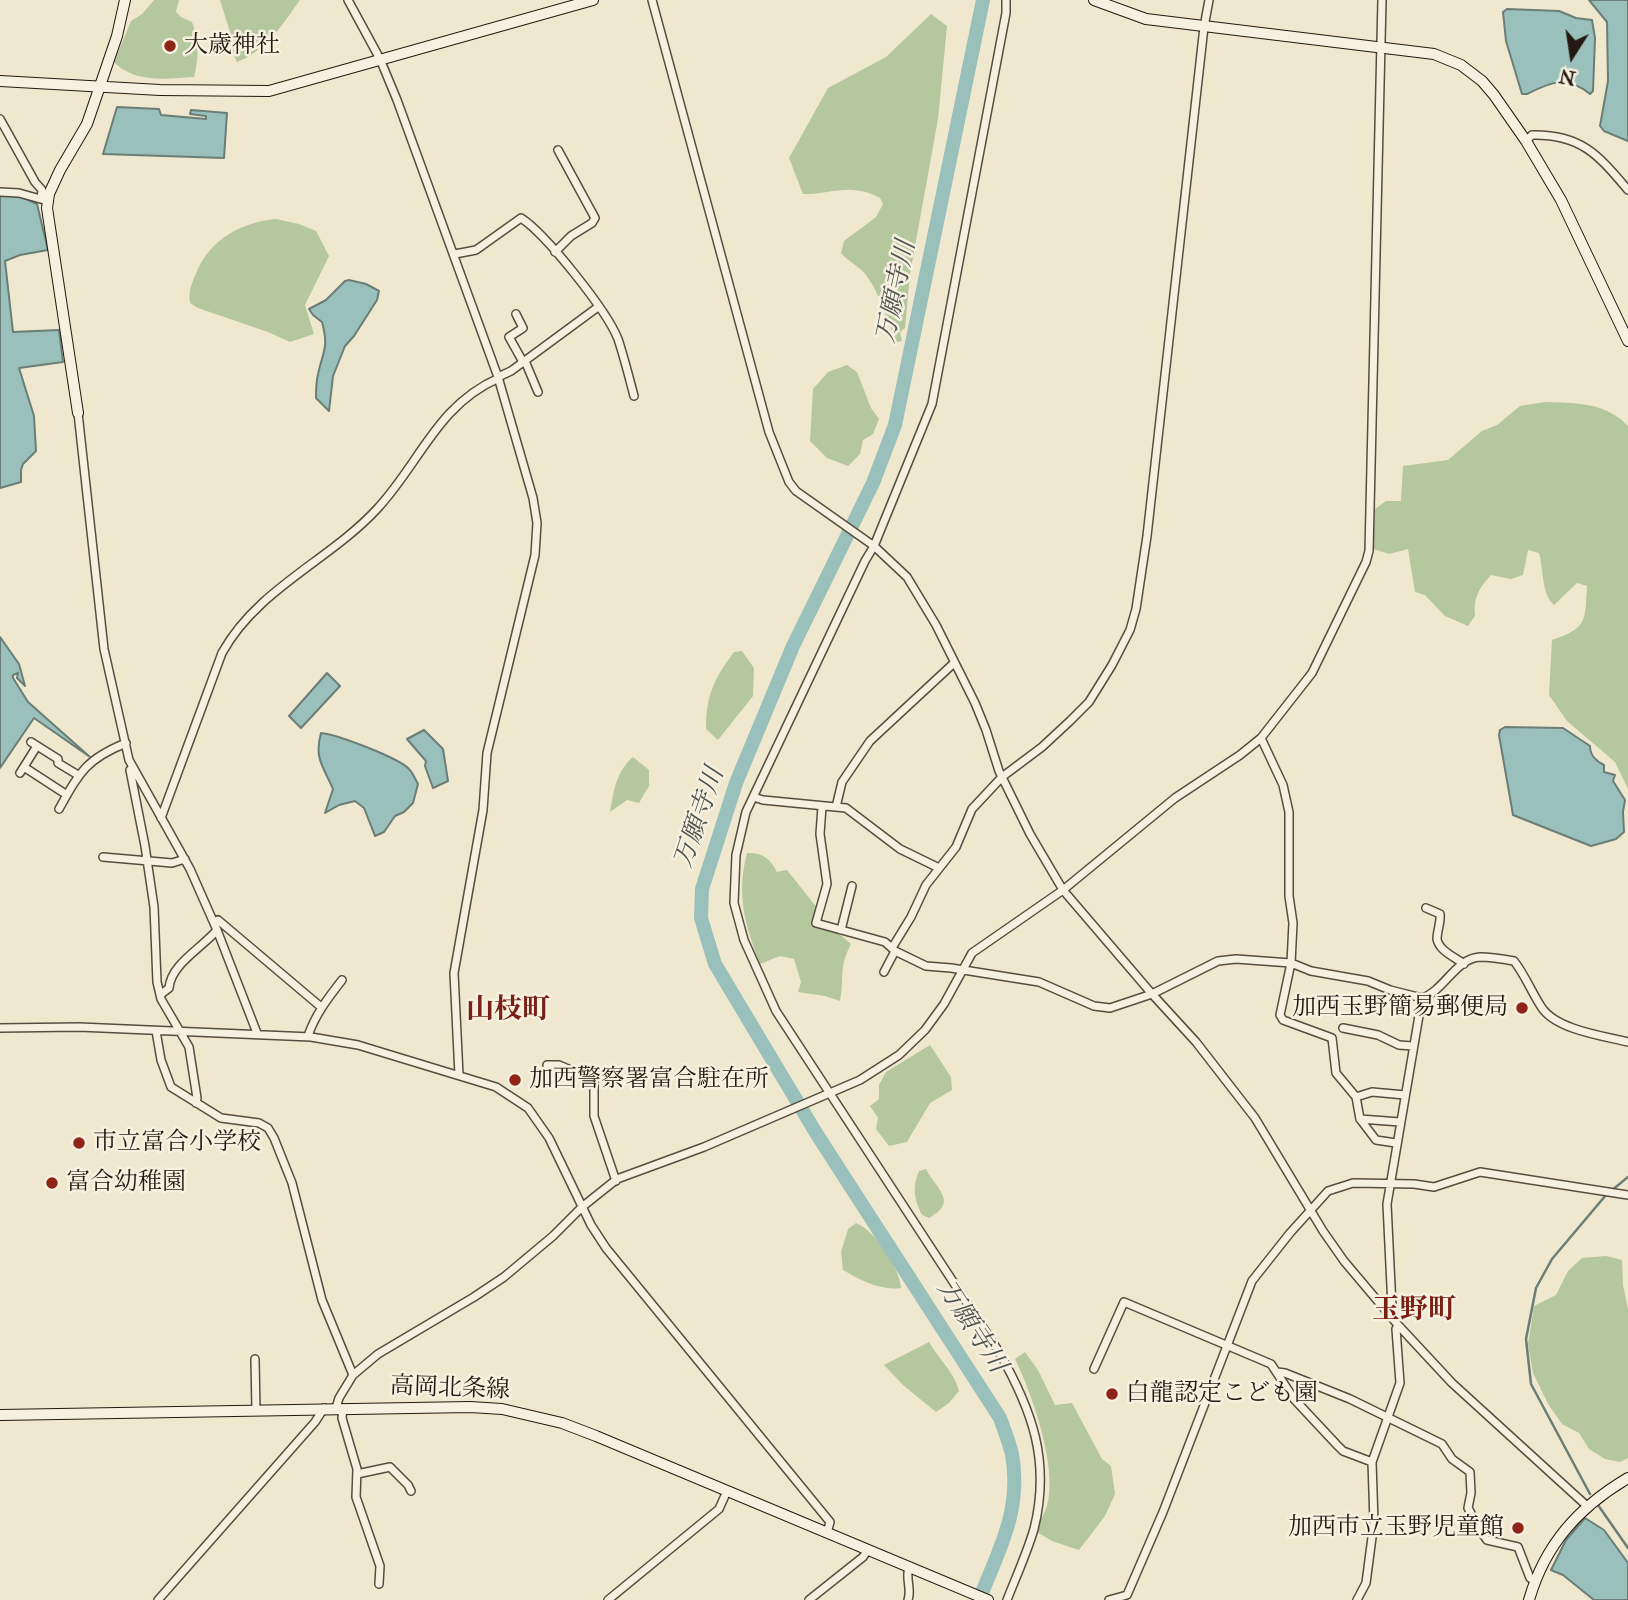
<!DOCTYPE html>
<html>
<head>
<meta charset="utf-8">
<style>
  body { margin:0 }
  #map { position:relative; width:1628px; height:1600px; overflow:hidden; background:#f0e8ce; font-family:"IM FELL Great Primer",serif }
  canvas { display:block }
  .north { position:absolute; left:1537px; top:21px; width:70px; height:70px; -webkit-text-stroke:5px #f5f0df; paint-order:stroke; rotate:192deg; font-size:19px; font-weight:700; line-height:28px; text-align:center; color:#231910 }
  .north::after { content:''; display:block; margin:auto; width:24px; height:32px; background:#231910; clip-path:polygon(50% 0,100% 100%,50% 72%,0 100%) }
</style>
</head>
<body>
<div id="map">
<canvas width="1628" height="1600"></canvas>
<div class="north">N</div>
</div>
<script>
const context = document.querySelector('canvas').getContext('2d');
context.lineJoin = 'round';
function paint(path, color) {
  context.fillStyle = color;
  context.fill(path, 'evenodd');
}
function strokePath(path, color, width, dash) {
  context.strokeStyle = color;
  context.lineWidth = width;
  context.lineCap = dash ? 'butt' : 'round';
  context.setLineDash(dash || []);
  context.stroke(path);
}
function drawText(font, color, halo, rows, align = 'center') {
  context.font = font + ' "IM FELL Great Primer","Noto Serif JP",serif';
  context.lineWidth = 5;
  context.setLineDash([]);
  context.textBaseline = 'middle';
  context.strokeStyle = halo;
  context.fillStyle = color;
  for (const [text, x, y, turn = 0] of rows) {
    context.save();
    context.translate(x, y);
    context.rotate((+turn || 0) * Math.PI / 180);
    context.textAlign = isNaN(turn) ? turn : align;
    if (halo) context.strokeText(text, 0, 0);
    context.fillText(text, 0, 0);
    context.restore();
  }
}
paint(new Path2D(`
  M154 0H179L176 12 181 17 192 22C199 40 199 58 194 77 167 79 134 83 114 62L131 21 142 14Z
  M220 0H300C283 24 266 51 237 62L231 48 230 32Z
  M931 14 947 26 938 119 910 274 905 328 900 332 902 341 897 342C886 320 881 295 866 275 860 267 848 261 841 253L844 241 876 217 883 204 880 198C850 182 833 194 803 194L789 158 828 88 886 57Z
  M276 219 299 224 316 231 329 256 305 305 314 334 290 342 268 332 198 308 190 303C188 290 192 283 197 271 211 239 242 222 276 219Z
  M847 365 857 372 871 408 879 419 873 434 863 440 860 454 848 466 827 458 810 441 813 389 828 372Z
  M1545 402C1576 403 1605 402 1628 426V789L1615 762 1567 721 1549 695 1552 640C1587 628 1585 622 1587 586L1577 583 1554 605C1541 593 1544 570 1539 553L1528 550 1523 575 1511 579 1491 575C1479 588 1473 598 1475 616L1468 626 1445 616 1425 595 1415 592 1408 549 1389 554 1373 549 1375 509 1386 501H1401L1403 466 1448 460 1482 431 1497 425 1520 406Z
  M742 651 754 668 753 696 718 740 706 729C706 695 714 679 734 652Z
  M633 757 649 770V786L639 803 627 800 610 812C614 790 616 772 633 757Z
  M747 853C763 853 770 858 777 872L787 870 818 909 812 926 838 933 851 944C838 969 845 976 840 1001L825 996 798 992 801 982 794 959 780 956 760 964C745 925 736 895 747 853Z
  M930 1045 951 1077 952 1090 930 1103 907 1142 889 1146 876 1129 878 1118 870 1106 879 1099V1085L886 1072Z
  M926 1169C936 1189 959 1202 929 1218L922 1215C914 1199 912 1188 919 1171Z
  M856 1223C875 1230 900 1269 901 1288 880 1291 860 1280 843 1270L841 1252 848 1229Z
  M1606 1256 1622 1260 1623 1285 1628 1309V1458L1620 1462 1605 1459 1589 1449 1579 1433 1562 1424 1548 1404 1533 1373 1528 1344 1534 1306 1556 1295 1568 1271 1582 1258Z
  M929 1342C938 1358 955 1373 959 1391L949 1403 936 1412 903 1385 884 1365Z
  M1025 1352 1038 1370 1055 1405 1072 1403 1102 1459 1111 1466 1115 1494 1105 1516 1079 1550 1052 1541 1035 1531C1039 1523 1044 1514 1047 1506 1058 1467 1032 1394 1015 1359Z`), '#b4c79d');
const water = new Path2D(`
  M1589 0H1628V141L1604 131 1600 126 1608 81 1607 22Z
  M1507 9 1559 11 1576 18 1592 20 1595 38 1593 91 1590 94C1567 75 1551 82 1527 94H1522L1506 41 1503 12Z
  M117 107 159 109 161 115 206 119V116L190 114 191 110 227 113 224 158 103 154Z
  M0 195 22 197 37 204 48 250 20 255 5 261 13 332 59 330 63 362 19 368 34 416 36 451 23 464 21 470V482L0 488Z
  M349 280 366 284 379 291 377 300 354 336 345 346 333 376 329 411 316 398C316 390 316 382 318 374 323 351 329 348 322 322L313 315 309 309 326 300 345 281Z
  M0 637 19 664 25 686 17 678 18 673 13 675V678L28 702 90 757 34 718 0 768Z
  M327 673 340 686 301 728 289 716Z
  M1505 727 1563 728 1590 746C1590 756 1596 761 1604 765V772L1615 775 1613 781 1625 800 1623 812 1624 832 1616 839 1591 846 1513 815 1499 735 1500 730Z
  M424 730 443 749 448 781 433 788 425 766 426 761 407 739Z
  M321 733C336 734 399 758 409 769 413 773 415 779 418 784L413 803 404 812 395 816 384 832 375 836 364 808 355 801 339 805 325 813 333 789C323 766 314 758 321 733Z
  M1585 1518 1604 1530 1628 1563V1600H1594L1563 1575 1551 1570 1566 1540Z`);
paint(water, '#9ac0bb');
strokePath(water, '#6a7d77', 2);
strokePath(new Path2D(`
  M1611 1191 1628 1177
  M1590 1494 1531 1384 1526 1339 1536 1288 1552 1259 1606 1195
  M1598 1505 1628 1548`), '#6a7d77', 2.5);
strokePath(new Path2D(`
  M979 1600C999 1550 1022 1510 1012 1454 1009 1442 1004 1429 1000 1418L816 1133 715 964 701 918 702 889 736 783 793 646 873 483 895 425 983 0`), '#9ac0bb', 14);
const street = new Path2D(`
  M348 0 380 59 397 100 498 377 533 498 537 523 535 555 487 753 483 810 454 973 459 1075
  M652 0 769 432 789 482 796 491 874 546 907 577 936 625 975 703 986 730 999 771 1030 834 1063 890 1152 994 1196 1042 1255 1118 1323 1231 1344 1261 1398 1325 1452 1383 1587 1506
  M1006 0V13L932 404 874 546 865 561 746 812 736 855 734 903 744 940 776 1011 999 1352C1032 1410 1051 1461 1034 1529 1027 1553 1016 1577 1007 1600
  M0 119 35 182 42 190 41 199
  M1526 141 1532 135C1582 134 1599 156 1628 190
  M0 192 19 193 44 200
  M555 252 571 236 592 223 595 218 558 150
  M455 254 476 250 521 218C546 234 607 311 618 339 624 357 629 377 634 396
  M516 314 523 328 509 337 523 362
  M525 361 538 392
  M498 377 511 371 598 307
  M78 413 104 649 129 760 190 869 217 930 257 1033
  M1261 738 1283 785 1289 812V896L1293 923 1291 963 1280 1015 1283 1020 1332 1038 1336 1073 1356 1097 1360 1119 1376 1140 1396 1143
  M31 742 58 759V763L78 775
  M24 767 67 795
  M133 767 130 770 145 846 154 907 157 982 161 999 189 1047 197 1098 196 1103
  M20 773 37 746
  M753 797 763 800 846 808 900 849 939 868
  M822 807 820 834 827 884 816 923 885 942 895 951 926 966 951 968 1039 982 1094 1006 1110 1008 1152 994 1218 961 1236 959 1291 963 1311 971 1368 981 1390 990 1422 998C1444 991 1456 958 1480 957 1491 957 1503 959 1514 961 1525 975 1532 993 1542 1008 1557 1030 1604 1036 1628 1042
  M836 807 842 782 870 741 954 663
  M59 809C79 773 86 759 126 743
  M161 818 222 653C257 589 330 560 377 509 420 463 437 405 499 378
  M103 857 172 863 185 859
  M1426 908 1440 914C1441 922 1437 931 1437 939 1439 951 1455 957 1464 964
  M214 923 218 920 321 1007
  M841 930 852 886
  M892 948 911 917 926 885 956 847 972 809 1002 777 1042 747 1070 721 1089 702 1112 665 1130 630 1136 609 1147 536 1204 27 1209 0
  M884 972 895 951
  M160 995 169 988C171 964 202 948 217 930
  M0 1028 79 1027 311 1037 358 1045 496 1087 528 1108 549 1138 591 1225 606 1248 830 1522 827 1533
  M1343 1028 1378 1035 1399 1045 1413 1046
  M156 1031 161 1060 171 1087 221 1118 259 1123 268 1128 274 1138 292 1183 322 1300 353 1375
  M308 1036C315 1015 328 998 342 980
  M547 1065H559L594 1080V1116L616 1181
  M1356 1097 1372 1092 1405 1095
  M1360 1119 1400 1122
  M1387 1311 1392 1307 1387 1204 1422 998
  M255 1359 256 1411
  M1094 1369 1124 1302 1271 1364 1294 1399 1337 1445 1343 1451 1372 1462
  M1277 1372 1285 1373 1350 1399 1442 1444 1452 1459 1470 1472 1471 1493 1468 1508 1482 1533 1487 1540 1518 1547 1530 1578 1535 1581
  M336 1408 339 1398 353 1375 378 1354 474 1297 504 1277 553 1236 582 1207 617 1179 704 1147 860 1080 899 1055 925 1030 944 1004 972 953 1063 890 1175 798 1240 755 1261 738 1312 673 1366 562 1369 551 1382 0
  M343 1408 342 1418 357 1469 356 1497 380 1566 379 1584
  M357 1474 390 1467 408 1485 411 1491
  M158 1600 315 1422 324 1408
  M608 1600 719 1509 727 1491
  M809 1600 863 1557 868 1550
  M908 1600C912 1588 905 1579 909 1567
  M1109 1600 1127 1595 1163 1512 1252 1281 1290 1233 1328 1191 1353 1183 1414 1184 1434 1187 1480 1172 1628 1195
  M1357 1600 1366 1583 1374 1522 1372 1462 1400 1383 1396 1329 1398 1325`);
const secondary = new Path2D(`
  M1094 0 1146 19 1434 54 1461 65 1482 81 1494 95 1526 141 1561 200 1628 341
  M0 81 160 90 269 91 593 0
  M78 413 47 208 49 194 60 170 87 124 117 36 125 0
  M0 1415 470 1407 502 1409 562 1423 596 1436 988 1600
  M1529 1600C1545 1544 1579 1507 1628 1478`);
strokePath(street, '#564d40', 10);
strokePath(secondary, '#231910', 12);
strokePath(street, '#f5f0df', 7);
strokePath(secondary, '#f5f0df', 10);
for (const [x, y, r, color] of [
  [170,46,7,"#8f2418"],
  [1522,1008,7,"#8f2418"],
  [515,1080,7,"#8f2418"],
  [79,1143,7,"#8f2418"],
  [52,1183,7,"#8f2418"],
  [1112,1394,7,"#8f2418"],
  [1518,1528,7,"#8f2418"]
]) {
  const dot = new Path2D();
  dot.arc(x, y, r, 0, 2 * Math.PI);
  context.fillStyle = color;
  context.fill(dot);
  strokePath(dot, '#f5f0df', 2.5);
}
drawText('24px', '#231910', '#f5f0df', [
  ["大歳神社",184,46],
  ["加西玉野簡易郵便局",1508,1008,"right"],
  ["加西警察署富合駐在所",529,1080],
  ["市立富合小学校",93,1143],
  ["富合幼稚園",66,1183],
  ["白龍認定こども園",1126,1394],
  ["加西市立玉野児童館",1504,1528,"right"]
], 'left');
drawText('24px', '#231910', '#f5f0df', [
  ["高岡北条線",450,1389,2]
]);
drawText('italic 26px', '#4d534c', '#f5f0df', [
  ["万願寺川",897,292,-78],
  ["万願寺川",700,818,-71],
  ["万願寺川",971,1327,57]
]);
drawText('bold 28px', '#7a1f14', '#f5f0df', [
  ["山枝町",508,1011],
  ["玉野町",1414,1311]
]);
</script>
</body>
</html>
